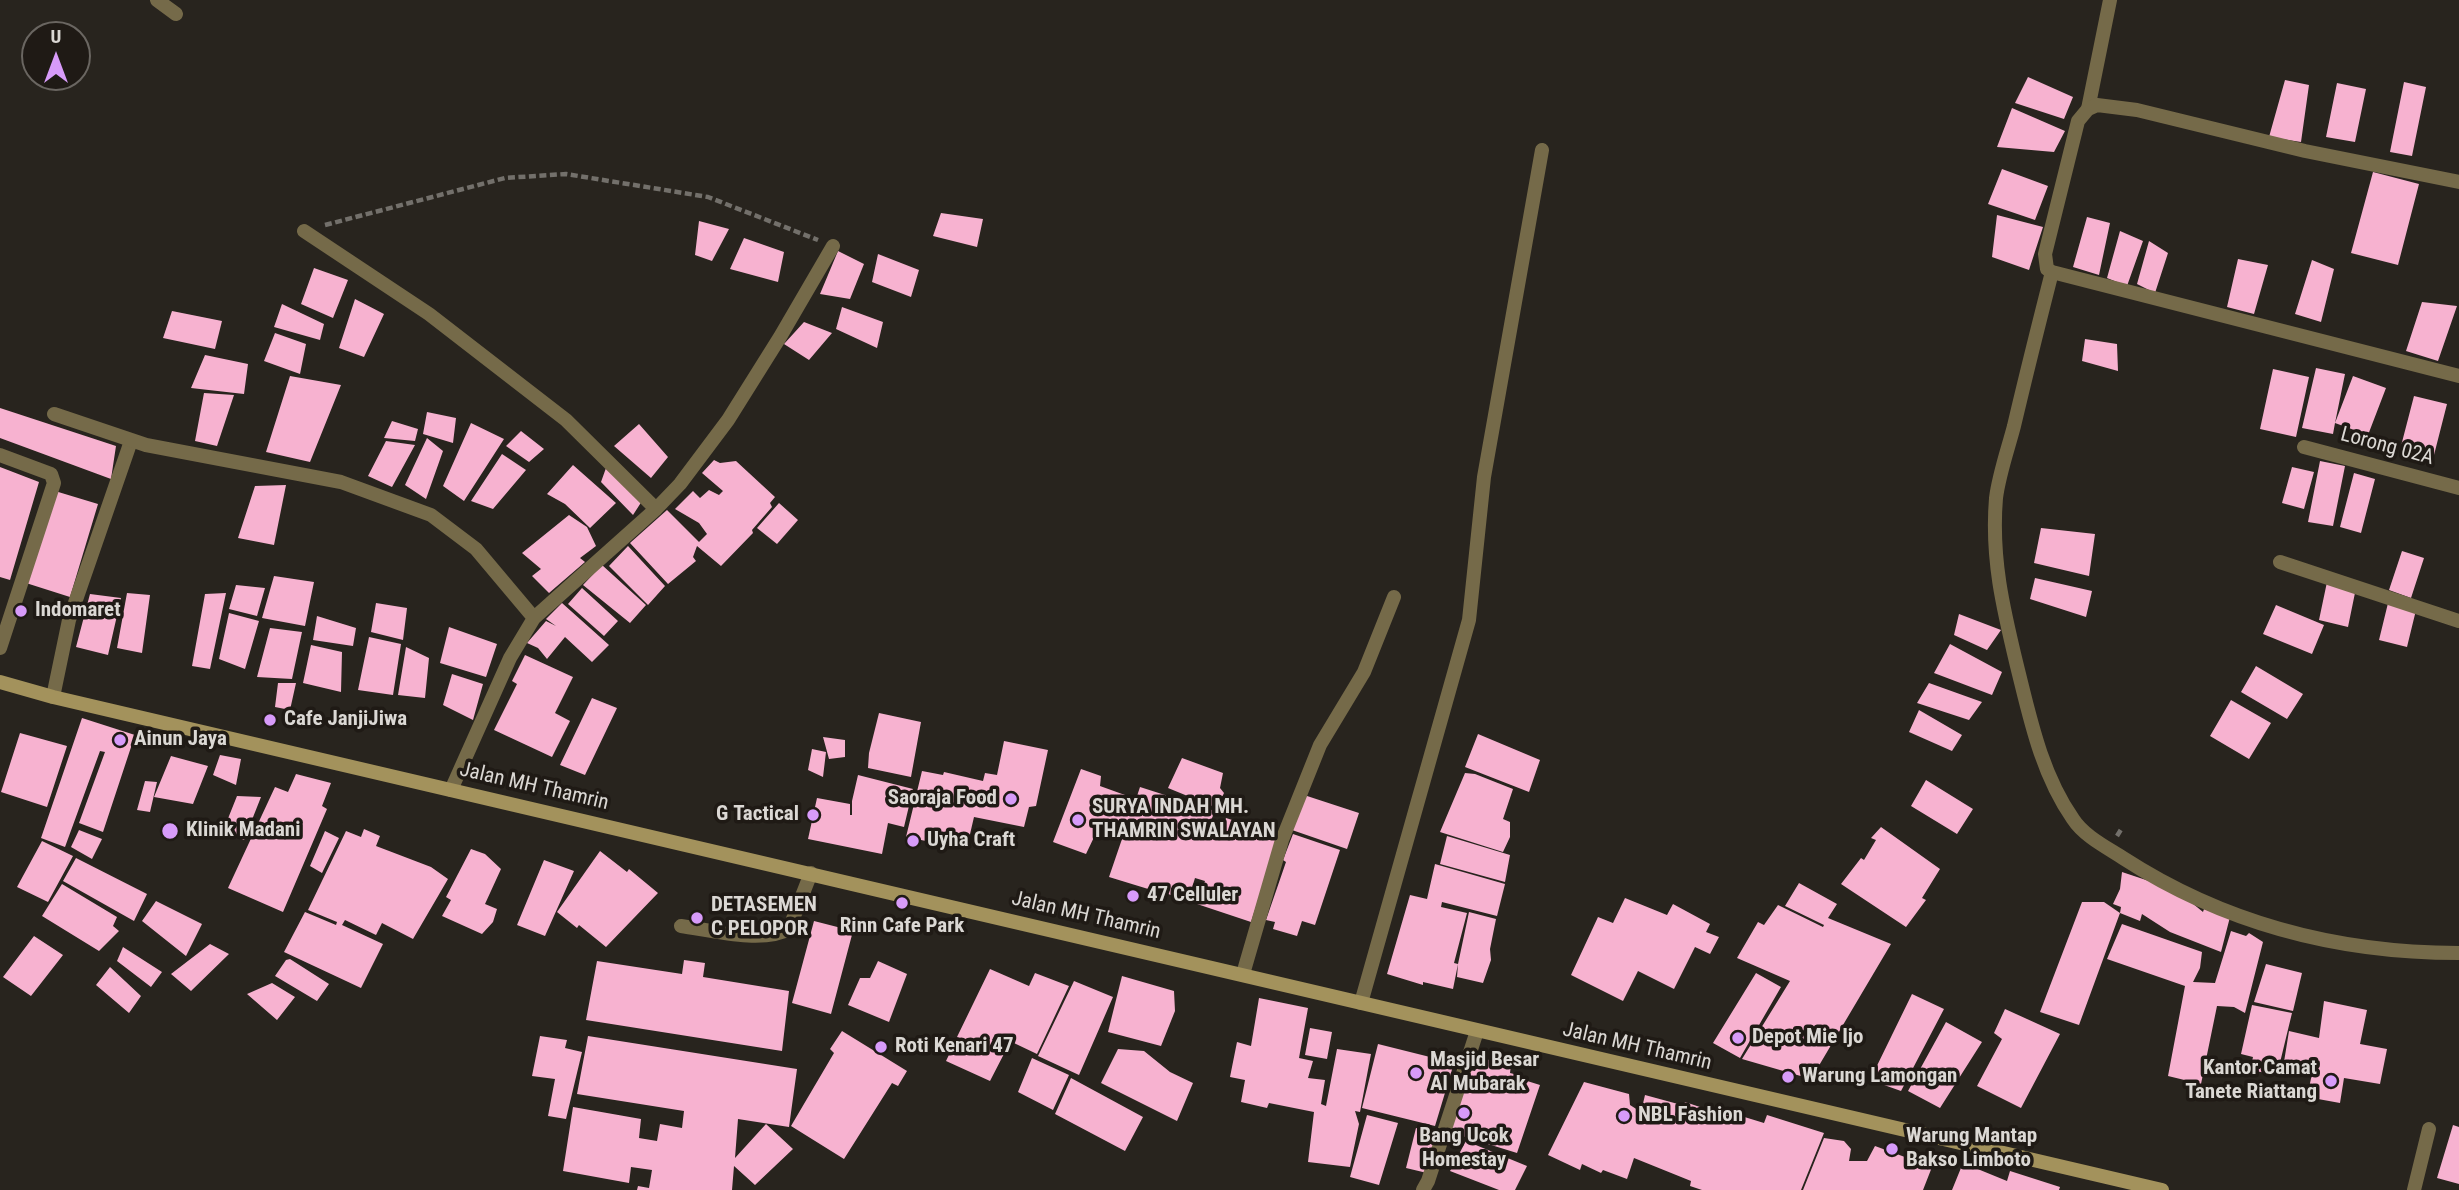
<!DOCTYPE html>
<html>
<head>
<meta charset="utf-8">
<style>
  body { margin:0 }
  #map { position:relative; width:2459px; height:1190px; overflow:hidden; background:#28241e; font-family:"Roboto Condensed",sans-serif }
  canvas { display:block }
  .north { position:absolute; left:21px; top:21px; width:70px; height:70px; box-sizing:border-box; background:#1f1a15; border:2px solid #6a6661; border-radius:50%; rotate:0deg; font-size:19px; font-weight:700; line-height:28px; text-align:center; color:#dbd8d4 }
  .north::after { content:''; display:block; margin:auto; width:24px; height:32px; background:#d79bf9; clip-path:polygon(50% 0,100% 100%,50% 72%,0 100%) }
</style>
</head>
<body>
<div id="map">
<canvas width="2459" height="1190"></canvas>
<div class="north">U</div>
</div>
<script>
const context = document.querySelector('canvas').getContext('2d');
context.lineJoin = 'round';
function paint(path, color) {
  context.fillStyle = color;
  context.fill(path, 'evenodd');
}
function strokePath(path, color, width, dash) {
  context.strokeStyle = color;
  context.lineWidth = width;
  context.lineCap = dash ? 'butt' : 'round';
  context.setLineDash(dash || []);
  context.stroke(path);
}
function drawText(font, color, halo, rows, align = 'center') {
  context.font = font + ' "Roboto Condensed",sans-serif';
  context.lineWidth = 7;
  context.setLineDash([]);
  context.textBaseline = 'middle';
  context.strokeStyle = halo;
  context.fillStyle = color;
  for (const [text, x, y, turn = 0] of rows) {
    context.save();
    context.translate(x, y);
    context.rotate((+turn || 0) * Math.PI / 180);
    context.textAlign = isNaN(turn) ? turn : align;
    if (halo) context.strokeText(text, 0, 0);
    context.fillText(text, 0, 0);
    context.restore();
  }
}
paint(new Path2D(`
  M2028 77 2073 97 2064 119 2015 103Z
  M2285 80 2309 85 2301 142 2269 137Z
  M2404 82 2426 87 2412 156 2390 152Z
  M2337 83 2366 89 2355 142 2326 137Z
  M2012 108 2065 131 2054 152 1997 147Z
  M2002 169 2048 186 2035 220 1988 204Z
  M2373 172 2419 184 2398 265 2351 253Z
  M941 213 983 219 977 247 933 236Z
  M1997 215 2043 227 2029 270 1992 257Z
  M2087 217 2110 223 2099 275 2073 267Z
  M699 221 729 229 712 261 695 255Z
  M2120 231 2143 241 2127 286 2107 278Z
  M744 238 784 252 778 282 730 269Z
  M2149 241 2168 253 2155 293 2137 284Z
  M838 251 864 264 850 299 820 294Z
  M878 254 919 270 911 297 872 282Z
  M2238 259 2268 265 2254 314 2227 307Z
  M2312 260 2334 269 2321 322 2295 314Z
  M314 268 348 280 333 318 301 304Z
  M355 299 384 314 364 357 339 348Z
  M2422 302 2457 306 2438 361 2406 351Z
  M282 304 324 324 320 340 274 327Z
  M842 307 883 322 877 348 836 329Z
  M172 311 222 321 215 349 163 338Z
  M804 322 832 333 809 360 784 344Z
  M275 333 306 344 300 374 264 361Z
  M2085 339 2117 344 2118 371 2082 361Z
  M205 355 248 364 244 394 191 388Z
  M2316 368 2345 374 2335 423 2353 376 2386 388 2368 435 2335 423 2333 434 2302 428Z
  M2273 369 2309 377 2296 437 2260 429Z
  M290 376 341 385 310 462 266 452Z
  M204 393 234 395 217 446 195 441Z
  M2414 396 2447 404 2434 455 2401 446Z
  M0 408 116 446 111 479 0 438Z
  M427 412 456 418 453 443 423 434Z
  M392 421 418 429 415 441 384 438Z
  M471 423 504 439 464 501 443 486Z
  M639 424 668 457 651 478 614 446Z
  M521 431 544 449 529 462 506 446Z
  M427 438 443 451 426 499 405 485Z
  M386 441 415 445 392 487 368 476Z
  M502 454 526 470 493 509 471 501Z
  M714 460 720 463 736 461 775 497 770 503 772 507 752 530 753 533 721 566 697 546 693 557 696 561 668 584 630 543 667 510 699 542 707 534 699 523 675 509 693 491 700 498 709 490 719 495 723 491 702 473Z
  M2320 461 2345 466 2333 526 2308 522Z
  M573 465 616 503 590 528 565 504 547 494Z
  M0 467 39 482 10 580 0 577Z
  M2292 467 2314 472 2304 509 2282 503Z
  M606 468 642 501 633 515 601 482Z
  M2354 473 2375 479 2361 533 2340 527Z
  M286 485 274 545 238 538 255 486Z
  M55 491 98 504 70 597 26 583Z
  M779 503 798 520 777 544 757 528Z
  M569 515 587 527 596 546 580 558 585 562 549 593 532 576 541 569 522 553Z
  M2041 528 2095 534 2089 576 2034 563Z
  M628 546 665 586 648 605 609 566Z
  M2402 551 2424 558 2411 598 2389 590Z
  M602 565 646 605 630 623 583 585Z
  M274 576 314 582 305 626 262 618Z
  M2035 578 2092 591 2086 617 2030 599Z
  M2327 582 2356 588 2348 627 2319 620Z
  M236 585 265 588 257 616 229 609Z
  M582 588 618 621 604 636 568 604Z
  M127 593 150 595 142 653 117 648Z
  M226 593 210 669 192 666 205 594Z
  M90 594 121 598 108 655 76 647Z
  M2389 599 2417 606 2407 647 2379 640Z
  M376 603 407 608 403 640 371 632Z
  M562 603 609 645 592 662 565 637 547 659 538 648 527 643 546 621 556 626 546 619Z
  M2276 605 2324 625 2312 654 2263 634Z
  M229 613 259 621 245 669 219 659Z
  M1959 614 2001 630 1987 650 1954 635Z
  M317 616 356 628 353 646 313 640Z
  M449 627 497 644 486 677 440 663Z
  M270 628 302 632 292 679 257 677Z
  M369 637 401 644 393 695 358 690Z
  M1950 644 2002 672 1992 695 1934 673Z
  M311 645 342 652 341 692 303 683Z
  M406 647 429 658 425 698 398 695Z
  M525 655 573 677 555 713 570 721 552 757 494 730 517 684 512 681Z
  M2256 666 2303 694 2287 719 2241 692Z
  M452 674 483 684 473 720 443 705Z
  M278 683H296L290 710 275 707Z
  M1929 683 1982 702 1969 720 1917 703Z
  M592 698 617 708 585 775 560 765Z
  M2231 700 2271 723 2249 759 2210 736Z
  M1919 710 1962 735 1952 751 1909 732Z
  M879 713 921 722 911 777 868 768 869 753Z
  M82 718 135 735 103 832 79 823 105 752 100 751 65 847 41 838Z
  M20 733 67 746 47 807 1 792Z
  M1478 734 1540 760 1529 792 1465 767Z
  M823 737 845 740V757L829 759Z
  M1004 741 1048 750 1036 806 1029 807 1024 827 974 817 967 847 927 838 926 841 906 837 922 771 943 775 944 772 983 781 985 773 997 775Z
  M812 749 826 752 823 777 808 770Z
  M220 755 241 759 236 785 213 775Z
  M171 756 208 766 193 804 154 797Z
  M1182 758 1223 773 1220 788 1224 793 1217 808 1168 788Z
  M1081 769 1101 776 1100 786 1136 799 1140 787 1215 811 1206 832 1220 837 1226 818 1279 835 1251 922 1197 904 1205 881 1195 878 1190 894 1180 899 1159 890 1158 892 1109 877 1122 839 1103 832 1096 833 1086 854 1053 842Z
  M1465 773 1475 774 1513 789 1503 819 1510 822V837L1503 852 1440 832Z
  M296 774 331 783 322 806 327 809 283 912 228 888 275 787 288 792Z
  M858 775 913 789 904 827 888 823 882 854 808 839 817 798 850 804V815H852V801Z
  M1926 780 1973 809 1957 834 1911 806Z
  M145 781 157 782 150 812 137 810Z
  M1304 795 1359 813 1347 849 1292 830Z
  M237 796 261 797 244 840 223 831Z
  M1881 827 1940 869 1922 898 1926 900 1906 927 1841 884 1861 858 1864 860 1876 840 1871 838Z
  M364 829 380 836 376 846 431 867 448 879 413 939 382 923 376 935 345 920 342 925 383 944 361 988 284 952 305 912 336 925 337 922 308 910 346 831 361 837Z
  M79 830 102 839 92 859 71 847Z
  M325 831 339 838 322 873 310 866Z
  M1293 834 1340 850 1315 925 1302 921 1297 936 1273 929 1275 922 1266 920 1286 862 1283 860Z
  M1447 836 1510 855 1505 882 1440 864Z
  M42 841 73 856 48 902 17 887Z
  M471 849 485 854 501 869 485 904 497 909 493 922 482 934 442 916 451 900 446 897Z
  M600 851 627 872 629 869 658 893 606 947 579 925 577 928 557 912Z
  M76 858 147 894 134 921 63 881Z
  M544 860 574 871 545 936 517 925Z
  M1435 864 1505 884 1497 916 1442 902 1441 907 1467 913 1454 963 1458 964 1469 912 1496 919 1490 949 1491 960 1483 983 1457 977 1458 964 1453 989 1423 982V985L1387 974 1410 895 1427 899Z
  M2122 872 2158 884 2192 903 2203 912 2204 909 2230 917 2221 952 2170 932 2142 914 2140 921 2120 913 2121 907 2113 904 2120 889Z
  M1799 883 1837 904 1828 918 1891 944 1811 1079 1742 1059 1790 981 1737 958 1758 922 1764 925 1778 905 1823 927 1824 925 1785 906Z
  M62 884 117 917 113 926 119 931 99 951 42 916Z
  M1625 898 1667 915 1673 904 1710 924 1706 932 1719 937 1710 954 1695 947 1674 989 1638 971 1623 1001 1571 975 1598 917 1613 923Z
  M156 901 202 924 186 956 142 921Z
  M2082 902H2104L2120 913 2079 1025 2040 1012Z
  M814 921 853 931 831 1014 792 1003Z
  M2122 924 2202 952 2200 968 2193 982 2215 983 2231 931 2246 936 2249 933 2263 942 2245 1013 2234 1007 2217 1006 2201 1084 2168 1076 2185 986 2107 959Z
  M34 936 63 955 31 996 3 977Z
  M210 944 229 954 191 991 171 974Z
  M123 947 162 972 151 987 117 961Z
  M290 959 329 984 317 1001 275 976 286 960Z
  M684 960 705 963 703 977 789 991 782 1051 586 1020 597 961 682 974Z
  M878 961 907 974 889 1022 848 1005 860 978H870Z
  M2266 964 2302 973 2293 1011 2254 1002Z
  M110 967 141 996 129 1013 96 985Z
  M990 969 1029 986 1035 973 1069 986 1037 1054 995 1034 992 1040 1007 1048 990 1081 946 1061 956 1040 981 1051 982 1048 957 1037Z
  M1756 973 1781 987 1740 1058 1713 1043Z
  M1122 976 1174 991 1175 1011 1161 1046 1108 1032Z
  M1074 981 1113 997 1079 1075 1038 1056Z
  M272 983 295 997 277 1020 247 994Z
  M1912 994 1944 1009 1901 1091 1870 1080Z
  M1259 998 1308 1008 1299 1058 1313 1061 1308 1078 1325 1080 1321 1104 1326 1106 1337 1049 1371 1054 1360 1112 1355 1111 1359 1124 1350 1167 1308 1162 1314 1112 1269 1103 1267 1108 1241 1102 1245 1080 1230 1077 1237 1042 1251 1046Z
  M2324 1001 2367 1010 2360 1044 2387 1049 2380 1084 2344 1078 2340 1103 2307 1097 2312 1074 2283 1068 2289 1031 2319 1038Z
  M2252 1005 2292 1013 2277 1075 2250 1070 2253 1057 2241 1054Z
  M2005 1009 2060 1034 2021 1108 1977 1086 2002 1039 1994 1033Z
  M1946 1022 1982 1042 1940 1108 1908 1091Z
  M1310 1028 1332 1032 1327 1059 1305 1055Z
  M842 1031 907 1071 898 1086 892 1083 844 1159 791 1126 834 1053 830 1049Z
  M540 1036 567 1040 565 1048 582 1052 566 1119 548 1116 555 1079 532 1076Z
  M588 1036 797 1069 789 1127 738 1119 735 1158 766 1124 793 1149 755 1185 734 1166 732 1190H637L638 1186 649 1188 652 1170 631 1167 629 1183 563 1171 573 1107 641 1119 639 1138 657 1141 660 1124 682 1128 684 1111 577 1094Z
  M1378 1044 1454 1063 1435 1126 1362 1108Z
  M1118 1049 1144 1051 1170 1072 1193 1083 1177 1121 1101 1083Z
  M1032 1058 1069 1075 1053 1110 1018 1092Z
  M1481 1058 1511 1065 1510 1073 1522 1076 1524 1080 1540 1085 1517 1153 1449 1132 1468 1070 1475 1071Z
  M1071 1078 1143 1117 1125 1151 1055 1114Z
  M1584 1082 1629 1094 1630 1105 1641 1112 1645 1095 1678 1104 1675 1115H1679L1685 1102 1724 1115 1725 1111 1764 1123 1767 1115 1824 1133 1801 1190H1702L1690 1186 1691 1181 1634 1158 1627 1179 1603 1170 1601 1173 1582 1164 1580 1170 1548 1155Z
  M1367 1115 1398 1123 1379 1185 1350 1177Z
  M2453 1125 2459 1127V1184L2437 1178Z
  M1416 1128 1437 1133 1427 1173 1406 1168Z
  M1824 1138 1844 1141 1851 1149 1849 1161H1867L1875 1146 1932 1167 1923 1190H1803Z
  M1466 1141 1527 1166 1515 1190H1499L1450 1171Z
  M1963 1163 2007 1181 2010 1171 2060 1187 2059 1190H1952Z`), '#f7b2d0');
strokePath(new Path2D(`
  M325 225 505 178 566 174 708 197 818 240
  M2117 836 2122 828`), '#73706b', 4.5, [7, 3.5]);
strokePath(new Path2D(`
  M2088 109 2110 0
  M0 455 51 474 54 483 0 648
  M53 697 69 620 131 441
  M681 926C710 930 763 944 789 929L811 873`), '#756a49', 14);
strokePath(new Path2D(`
  M157 0 176 14
  M2459 182 2305 151 2137 110 2097 105 2088 109 2078 121 2045 254 2047 269 2052 272 2459 376
  M304 231 429 314 566 420 656 509
  M2052 272C2039 323 2026 375 2014 426 2008 449 1999 474 1996 498 1991 558 2003 608 2017 666 2030 718 2041 773 2073 819 2084 836 2106 847 2123 858 2225 924 2337 953 2459 953
  M54 414 146 445 341 482 431 515 476 549 534 618 510 658 451 790
  M2304 447 2459 488
  M2280 562 2459 621
  M534 618 656 509 680 484 728 420 780 337 833 246
  M1243 974 1282 840 1320 745 1364 672 1394 597
  M1361 1003 1469 620 1484 477 1542 150
  M1423 1190 1428 1181 1477 1031
  M2414 1190 2429 1129`), '#756a49', 14);
strokePath(new Path2D(`
  M0 682 53 697C756 861 1459 1027 2162 1190`), '#a3925c', 14);
for (const [x, y, r, color] of [
  [21,611,7,"#d79bf9"],
  [270,720,7,"#d79bf9"],
  [120,740,7,"#d79bf9"],
  [1011,799,7,"#d79bf9"],
  [813,815,7,"#d79bf9"],
  [1078,820,7,"#d79bf9"],
  [170,831,9,"#d79bf9"],
  [913,841,7,"#d79bf9"],
  [1133,896,7,"#d79bf9"],
  [902,903,7,"#d79bf9"],
  [697,918,7,"#d79bf9"],
  [1738,1038,7,"#d79bf9"],
  [881,1047,7,"#d79bf9"],
  [1416,1073,7,"#d79bf9"],
  [1788,1077,7,"#d79bf9"],
  [2331,1081,7,"#d79bf9"],
  [1464,1113,7,"#d79bf9"],
  [1624,1116,7,"#d79bf9"],
  [1892,1149,7,"#d79bf9"]
]) {
  const dot = new Path2D();
  dot.arc(x, y, r, 0, 2 * Math.PI);
  context.fillStyle = color;
  context.fill(dot);
  strokePath(dot, '#1f1a15', 2.5);
}
drawText('21px', '#dbd8d4', '#1f1a15', [
  ["Lorong 02A",2387,447,15],
  ["Jalan MH Thamrin",534,787,13],
  ["Jalan MH Thamrin",1086,916,13],
  ["Jalan MH Thamrin",1637,1047,13]
]);
drawText('bold 21px', '#dbd8d4', '#1f1a15', [
  ["Indomaret",35,611],
  ["Cafe JanjiJiwa",284,720],
  ["Ainun Jaya",134,740],
  ["Saoraja Food",997,799,"right"],
  ["SURYA INDAH MH.",1092,808],
  ["THAMRIN SWALAYAN",1092,832],
  ["G Tactical",799,815,"right"],
  ["Klinik Madani",186,831],
  ["Uyha Craft",927,841],
  ["47 Celluler",1147,896],
  ["DETASEMEN",711,906],
  ["C PELOPOR",711,930],
  ["Rinn Cafe Park",902,927,"center"],
  ["Depot Mie Ijo",1752,1038],
  ["Roti Kenari 47",895,1047],
  ["Masjid Besar",1430,1061],
  ["Al Mubarak",1430,1085],
  ["Kantor Camat",2317,1069,"right"],
  ["Tanete Riattang",2317,1093,"right"],
  ["Warung Lamongan",1802,1077],
  ["NBL Fashion",1638,1116],
  ["Bang Ucok",1464,1137,"center"],
  ["Homestay",1464,1161,"center"],
  ["Warung Mantap",1906,1137],
  ["Bakso Limboto",1906,1161]
], 'left');
</script>
</body>
</html>
